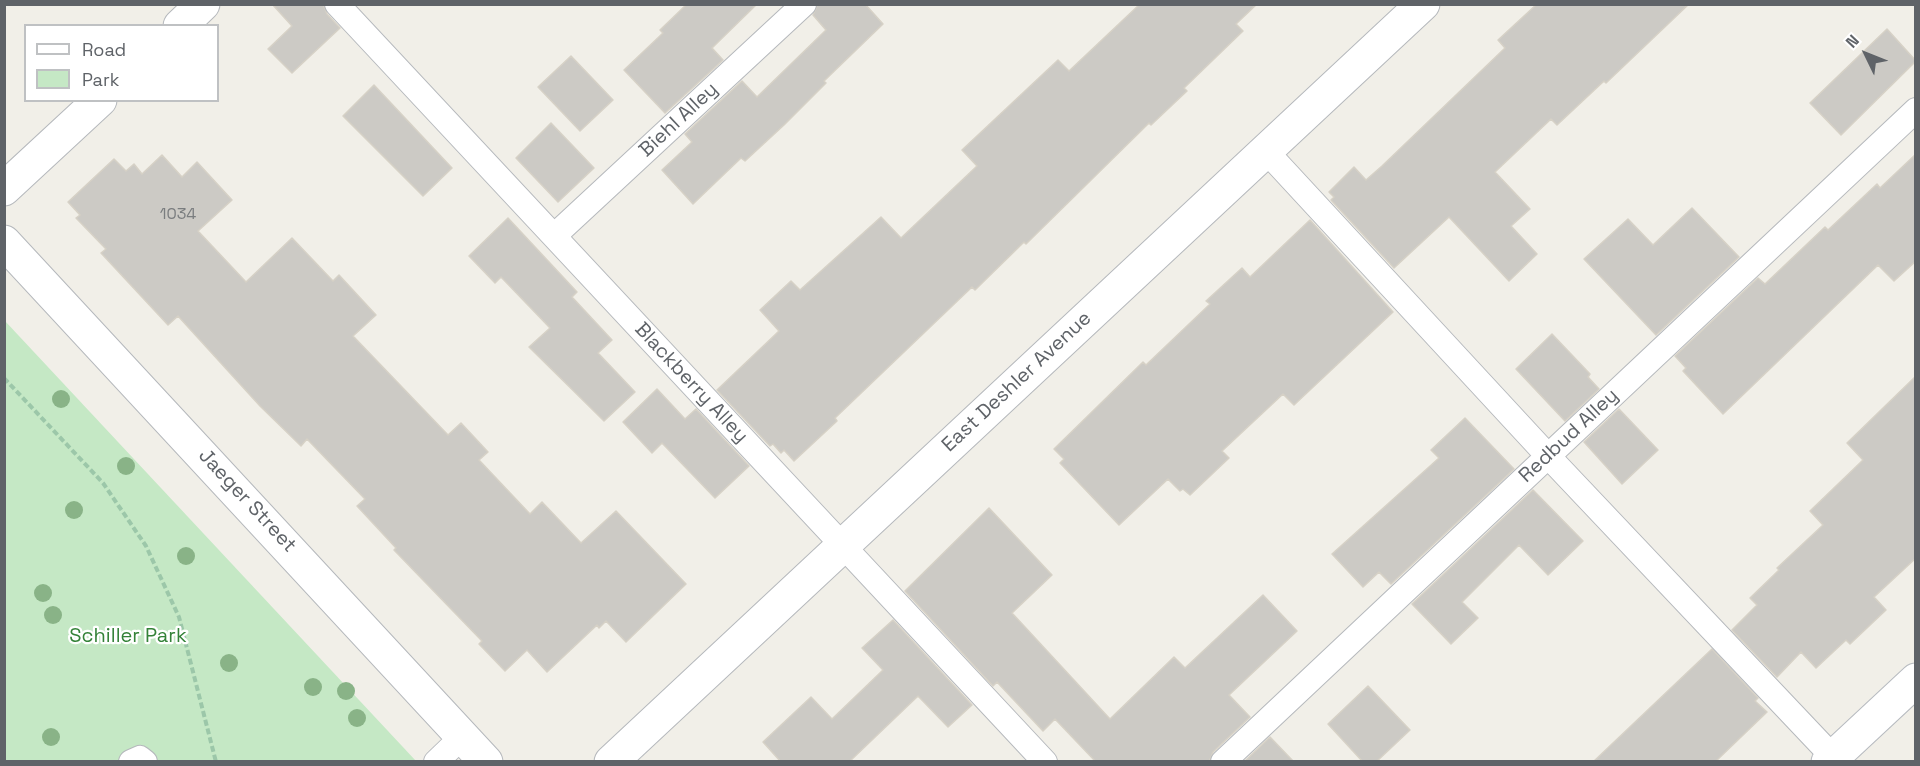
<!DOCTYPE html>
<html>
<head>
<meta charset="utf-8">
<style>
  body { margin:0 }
  #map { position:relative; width:1920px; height:766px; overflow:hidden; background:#f1efe8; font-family:"Space Grotesk",sans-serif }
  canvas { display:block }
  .frame { position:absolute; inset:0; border:6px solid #5f6368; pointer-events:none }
  .legend { position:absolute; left:24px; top:24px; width:195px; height:78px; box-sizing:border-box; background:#fff; border:2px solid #bfc1c3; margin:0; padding:8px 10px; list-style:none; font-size:18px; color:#5f6368 }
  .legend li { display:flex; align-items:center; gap:12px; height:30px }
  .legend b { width:30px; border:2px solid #bfc1c3 }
  .north { position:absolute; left:1836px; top:24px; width:60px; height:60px; -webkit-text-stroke:4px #fff; paint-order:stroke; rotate:313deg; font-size:16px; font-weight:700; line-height:24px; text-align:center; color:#5f6368 }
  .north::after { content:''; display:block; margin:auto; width:21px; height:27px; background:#5f6368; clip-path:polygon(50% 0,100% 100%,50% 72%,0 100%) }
</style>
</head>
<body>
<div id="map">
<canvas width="1920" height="766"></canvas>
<div class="frame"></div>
<ul class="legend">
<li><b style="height:8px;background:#fff"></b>Road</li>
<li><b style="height:16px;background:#c5e8c5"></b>Park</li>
</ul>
<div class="north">N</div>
</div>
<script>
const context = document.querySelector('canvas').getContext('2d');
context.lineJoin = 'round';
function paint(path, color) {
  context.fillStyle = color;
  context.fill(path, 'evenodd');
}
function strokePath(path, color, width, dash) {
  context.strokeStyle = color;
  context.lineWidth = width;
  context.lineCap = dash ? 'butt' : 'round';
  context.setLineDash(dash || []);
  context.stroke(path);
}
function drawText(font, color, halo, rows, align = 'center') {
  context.font = font + ' "Space Grotesk",sans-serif';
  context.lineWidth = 4.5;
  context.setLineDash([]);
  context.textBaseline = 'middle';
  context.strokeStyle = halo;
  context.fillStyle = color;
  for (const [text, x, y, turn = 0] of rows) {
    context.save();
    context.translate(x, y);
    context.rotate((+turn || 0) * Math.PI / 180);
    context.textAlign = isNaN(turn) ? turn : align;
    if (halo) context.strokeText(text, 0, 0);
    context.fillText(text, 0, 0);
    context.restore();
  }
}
paint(new Path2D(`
  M5 321 416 761H5Z`), '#c5e8c5');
const building = new Path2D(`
  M272 4H323L327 14 340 28 292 73 268 49 292 26Z
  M687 4H757L712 48 723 60 665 113 624 70 663 33 660 30Z
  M818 4H865L883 24 824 81 826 83 784 125 745 161 741 158 693 204 662 170 692 142 685 134 742 81 757 97 826 30 813 15Z
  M1140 4H1257L1236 24 1243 31 1184 88 1187 91 1151 125 1149 123 1026 244 1024 242 975 290 972 287 835 418 837 421 794 461 784 450 781 453 773 444 770 446 717 390 779 331 760 310 791 281 800 290 881 217 901 238 977 166 962 150 1058 60 1069 71Z
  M1537 4H1689L1606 83 1604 81 1557 125 1551 119 1495 172 1530 209 1511 226 1537 254 1509 281 1449 217 1394 268 1331 200 1334 197 1329 192 1354 167 1366 180 1382 166 1505 48 1498 40Z
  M1887 29 1916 61 1841 135 1810 103Z
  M571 56 613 100 580 131 538 87Z
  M374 85 452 168 423 196 343 116Z
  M551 123 594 168 558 202 516 158Z
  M1916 154V261L1894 281 1878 265 1723 414 1683 371 1686 368 1675 356 1758 278 1765 284 1825 227 1828 230 1877 184 1880 188Z
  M162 155 182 177 197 162 232 200 198 231 246 282 292 238 333 281 339 275 376 315 353 336 448 435 461 423 488 452 479 460 530 514 542 502 581 543 616 511 686 584 626 642 606 621 599 628 597 625 547 672 527 650 505 671 479 644 482 641 394 550 396 548 357 506 365 499 307 439 301 446 260 406 178 316 168 325 101 253 106 249 76 218 80 215 68 202 114 159 126 171 134 164 142 174Z
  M1692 208 1739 257 1656 335 1584 259 1628 219 1653 245Z
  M508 218 577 292 572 297 612 340 598 353 635 392 604 421 529 347 550 328 501 277 495 283 469 256Z
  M1310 220 1393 312 1294 405 1283 394 1222 451 1229 458 1190 495 1183 489 1180 491 1168 479 1119 525 1060 463 1064 459 1054 449 1143 362 1146 365 1210 304 1206 301 1242 268 1250 277Z
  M1552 334 1590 374 1588 377 1599 389 1565 421 1516 369Z
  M1916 376V558L1874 597 1886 610 1850 644 1846 640 1816 668 1801 652 1777 677 1732 630 1757 605 1750 598 1779 570 1777 568 1823 525 1810 511 1863 460 1847 443Z
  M657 389 685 419 696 409 749 466 715 498 662 443 652 453 623 422Z
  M1619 409 1658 450 1622 484 1584 442Z
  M1465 418 1514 469 1391 584 1379 572 1363 587 1332 554 1439 458 1431 450Z
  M1533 490 1583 541 1548 575 1519 545 1462 602 1478 618 1451 644 1412 604Z
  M989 508 1052 575 1012 613 1110 719 1174 657 1185 668 1263 595 1297 631 1229 695 1250 717 1213 752 1209 762H1096L1055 719 1043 731 997 682 993 686 905 591Z
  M893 620 972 705 948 727 918 696 849 762H781L763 742 811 697 832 719 883 670 862 648Z
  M1712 649 1758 698 1755 701 1767 712 1715 762H1593Z
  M1368 686 1410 730 1376 762H1363L1328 724Z
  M1270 737 1294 762H1244Z`);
paint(building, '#cccac5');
strokePath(building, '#d6d1c6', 1.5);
const lane = new Path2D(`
  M337 4 1045 762
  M1265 150 1548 456 1833 757
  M554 236 804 4
  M131 762 140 758 145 762
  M436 762 463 736
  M1223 762 1916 110`);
const street = new Path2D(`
  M180 26 203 4
  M4 189 100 100
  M4 242 486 762
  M611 762 1423 4`);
const secondary = new Path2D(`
  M1828 762 1916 680`);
strokePath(lane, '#b5b8bc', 26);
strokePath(street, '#b5b8bc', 35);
strokePath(secondary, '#b6babf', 35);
strokePath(new Path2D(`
  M4 378 103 483 146 546 179 617 216 762`), '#9cc7a9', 4, [6, 3]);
strokePath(lane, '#fff', 24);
strokePath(street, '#fff', 33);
strokePath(secondary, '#fff', 33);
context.fillStyle = '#89b387';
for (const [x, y] of [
  [61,399],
  [126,466],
  [74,510],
  [186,556],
  [43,593],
  [53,615],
  [229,663],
  [313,687],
  [346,691],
  [357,718],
  [51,737]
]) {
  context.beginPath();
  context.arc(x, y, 9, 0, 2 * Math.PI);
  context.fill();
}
drawText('16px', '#7a7d7f', null, [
  ["1034",178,215]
]);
drawText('20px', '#5f6368', '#fff', [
  ["Biehl Alley",679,120,-43],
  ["East Deshler Avenue",1017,382,-43],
  ["Blackberry Alley",691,383,47],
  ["Redbud Alley",1569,436,-43],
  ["Jaeger Street",247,501,47]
]);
drawText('20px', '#348238', '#fff', [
  ["Schiller Park",128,637]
]);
</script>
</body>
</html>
